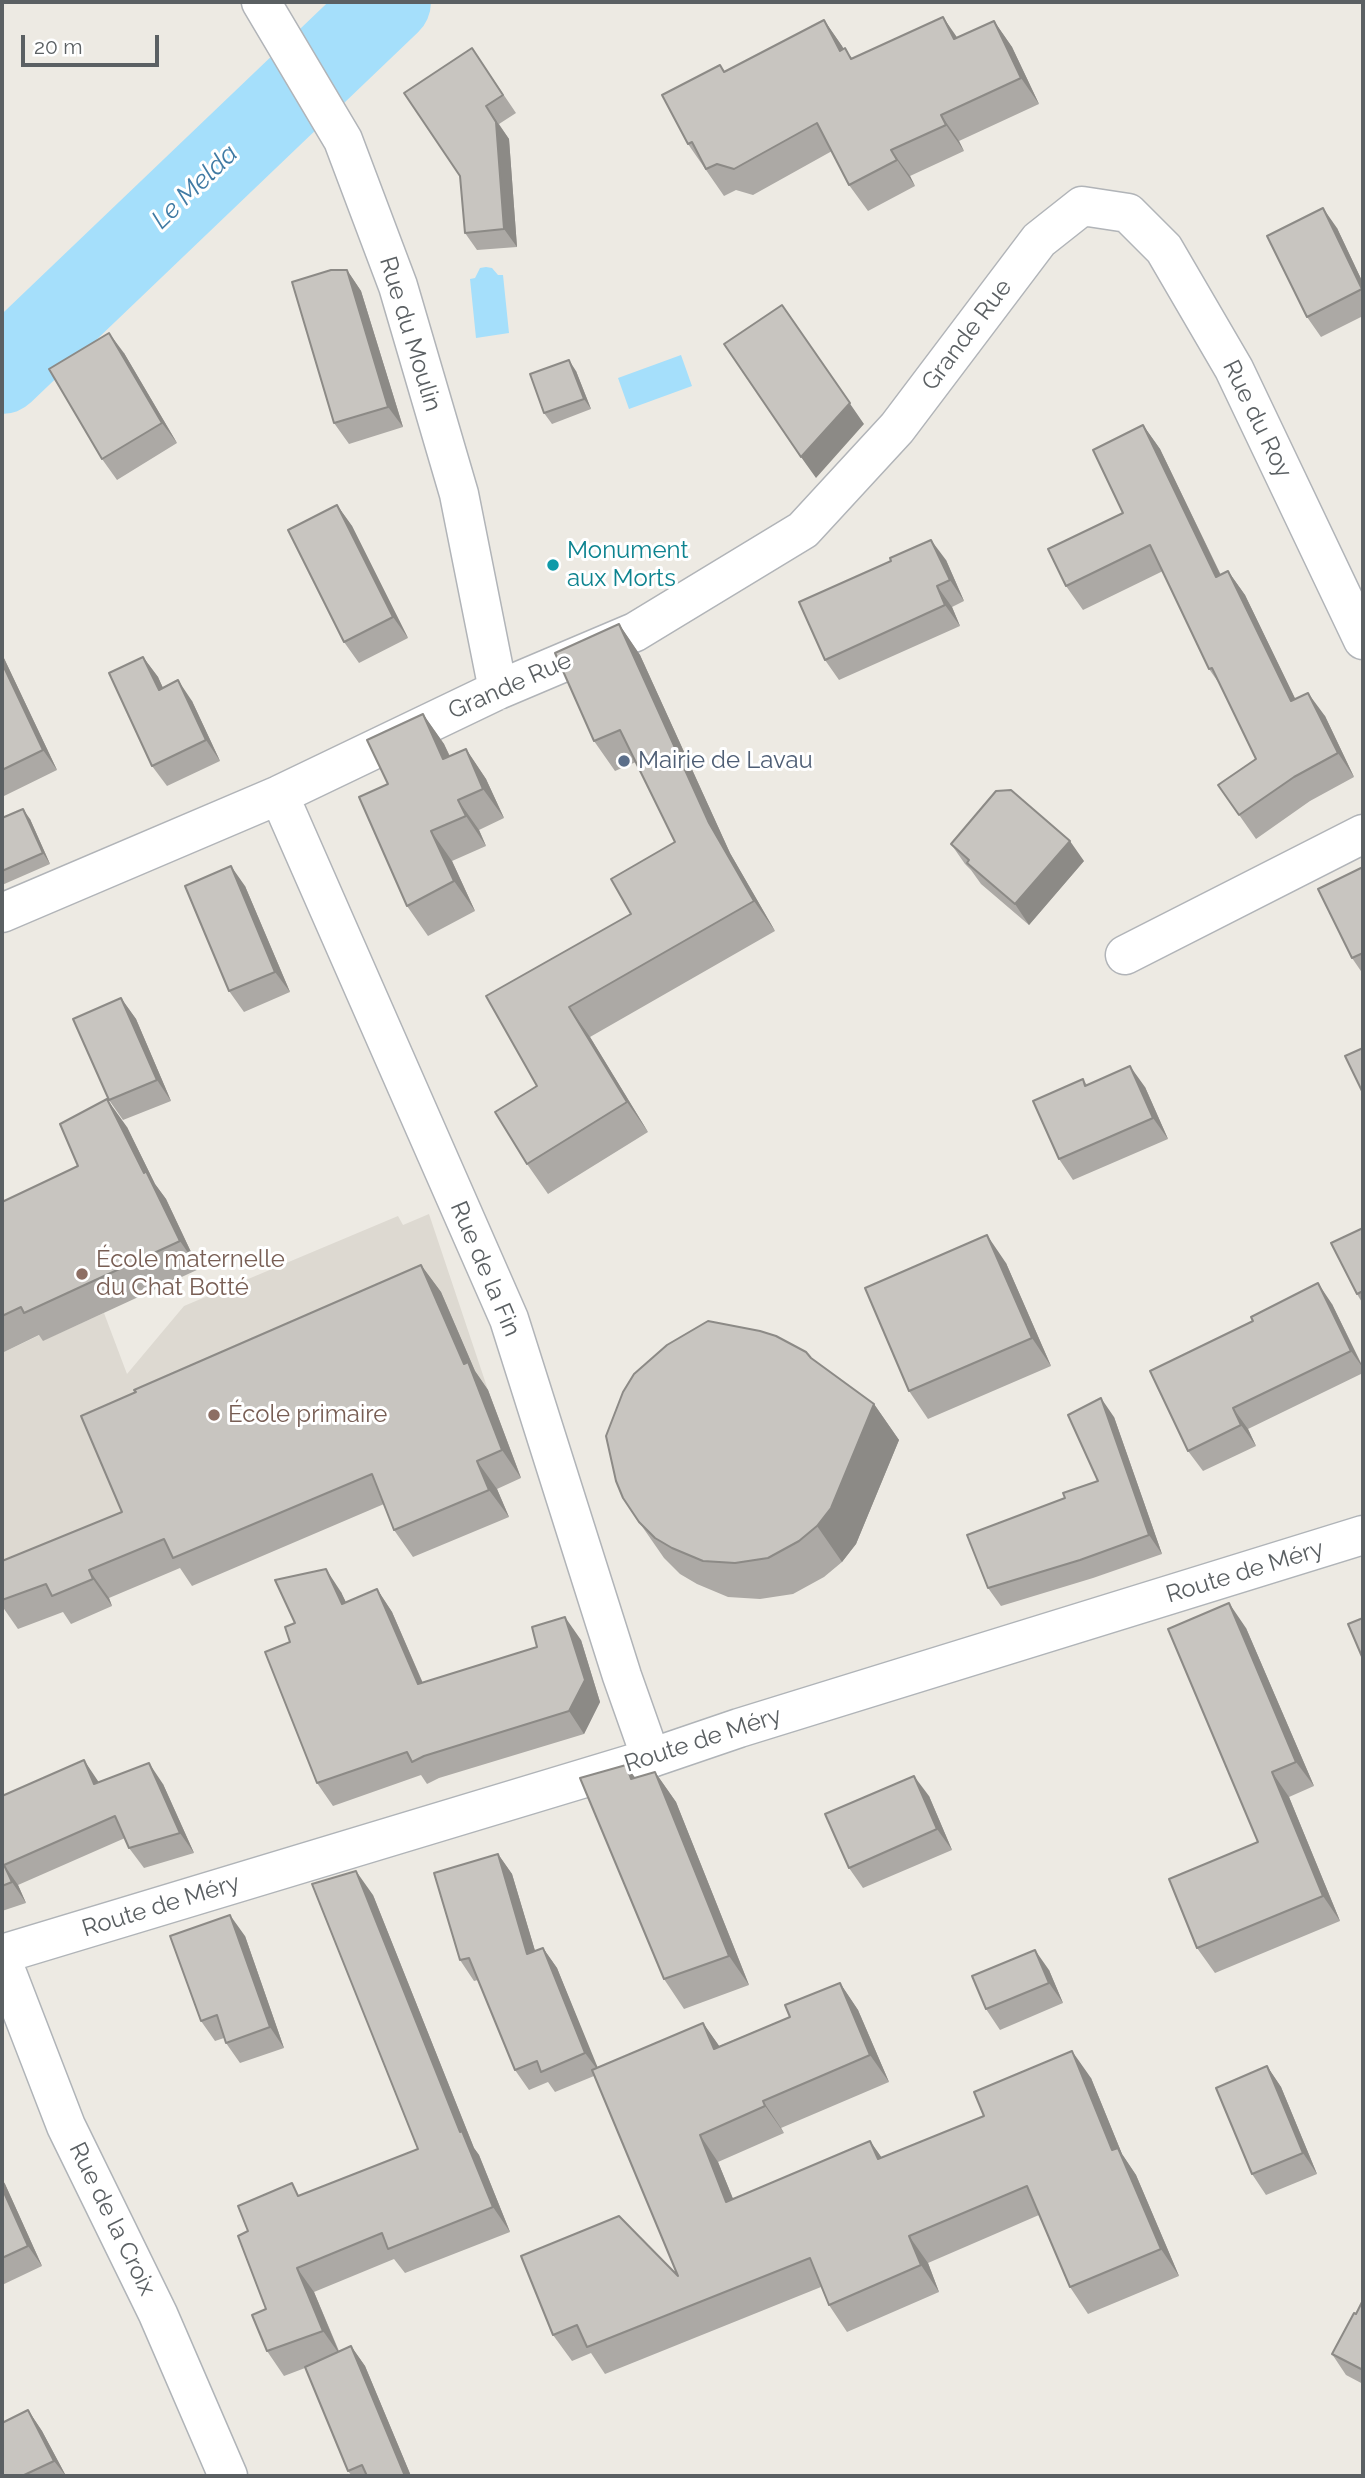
<!DOCTYPE html>
<html>
<head>
<meta charset="utf-8">
<style>
  body { margin:0 }
  #map { position:relative; width:1365px; height:2478px; overflow:hidden; background:#edeae3; font-family:Raleway,sans-serif }
  canvas { display:block }
  .frame { position:absolute; inset:0; border:4px solid #5b6063; pointer-events:none }
  .scale { position:absolute; left:21px; top:35px; width:138px; height:32px; box-sizing:border-box; border:4px solid #5b6063; border-top:0; padding-left:9px; font-size:21px; line-height:24px; white-space:nowrap; color:#5b6063; -webkit-text-stroke:5px #fff; paint-order:stroke }
</style>
</head>
<body>
<div id="map">
<canvas width="1365" height="2478"></canvas>
<div class="frame"></div>
<div class="scale">20 m</div>
</div>
<script>
const context = document.querySelector('canvas').getContext('2d');
context.lineJoin = 'round';
function paint(path, color) {
  context.fillStyle = color;
  context.fill(path, 'evenodd');
}
function strokePath(path, color, width, dash) {
  context.strokeStyle = color;
  context.lineWidth = width;
  context.lineCap = dash ? 'butt' : 'round';
  context.setLineDash(dash || []);
  context.stroke(path);
}
function drawText(font, color, halo, rows, align = 'center') {
  context.font = font + ' Raleway,sans-serif';
  context.lineWidth = 6;
  context.setLineDash([]);
  context.textBaseline = 'middle';
  context.strokeStyle = halo;
  context.fillStyle = color;
  for (const [text, x, y, turn = 0] of rows) {
    context.save();
    context.translate(x, y);
    context.rotate((+turn || 0) * Math.PI / 180);
    context.textAlign = isNaN(turn) ? turn : align;
    if (halo) context.strokeText(text, 0, 0);
    context.fillText(text, 0, 0);
    context.restore();
  }
}
paint(new Path2D(`
  M429 1214 488 1390 2 1597V1353L40 1335 44 1340 104 1313 127 1374 184 1306 398 1216 403 1225Z`), '#ddd9d1');
paint(new Path2D(`
  M486 267 492 268 498 275H503L509 333 476 338 470 279 475 278 480 268Z
  M681 355 692 386 629 409 618 378Z`), '#a5dffb');
strokePath(new Path2D(`
  M2 372 389 2`), '#a5dffb', 84);
const street = new Path2D(`
  M261 2 343 140 398 286 459 494 498 690
  M279 795 509 1319 622 1676 651 1758
  M2 913 279 795 498 690 635 632 803 530 897 428 1039 240 1082 206 1128 213 1164 249 1234 369 1363 640
  M1125 955 1363 834`);
const secondary = new Path2D(`
  M2 1954 651 1758 739 1728 1363 1535
  M2 1960 66 2126 158 2314 228 2476`);
strokePath(street, '#b1b4b8', 41);
strokePath(secondary, '#b0b4b8', 41);
strokePath(street, '#fff', 38);
strokePath(secondary, '#fff', 38);
paint(new Path2D(`
  M824 20 844 49 853 59 957 37 994 21 1012 47 1039 104 959 141 964 151 910 176 915 186 868 211 849 185 832 151 753 195 736 190 724 196 688 144 720 65 725 72Z
  M472 48 516 113 499 124 509 139 517 247 477 250 465 233Z
  M1337 228 1363 283V316L1321 337 1307 317Z
  M347 270 361 291 403 427 349 444 334 423Z
  M124 353 177 443 117 480 102 459Z
  M576 371 591 409 552 424 544 413Z
  M1143 425 1160 449 1221 575 1228 571 1245 595 1295 699 1325 716 1354 777 1310 801 1256 839 1218 785 1256 759 1221 686 1209 669 1163 571 1083 610 1066 586 1123 513Z
  M337 505 352 526 408 638 359 663 344 642Z
  M946 560 964 601 952 607 960 626 839 680 825 660Z
  M619 624 640 655 730 853 775 931 590 1037 648 1132 548 1194 527 1164 537 1086 486 996 631 914 675 842 636 762 615 771 594 741Z
  M2 654 57 770 2 797Z
  M143 657 158 677 163 688 192 701 220 761 167 786 152 766Z
  M423 714 444 744 450 756 466 749 486 779 504 818 479 830 486 846 452 861 475 911 428 936 407 906 388 784Z
  M2 818 30 819 50 864 2 885Z
  M951 844 1084 861 1029 925 981 884 971 870 965 864Z
  M1363 867V974L1352 958Z
  M245 886 290 992 244 1012 229 991Z
  M121 998 136 1019 171 1101 123 1120 109 1100Z
  M1083 1079 1087 1085 1145 1087 1168 1139 1073 1180 1059 1159Z
  M127 1127 155 1184 166 1199 199 1269 43 1341 39 1335 2 1353V1202L78 1166Z
  M1363 1228V1304L1357 1294Z
  M1006 1263 1051 1366 928 1419 909 1391Z
  M421 1265 441 1292 475 1371 488 1390 521 1478 497 1489 509 1517 413 1557 394 1530 384 1504 192 1586 180 1568 109 1598 112 1606 71 1624 63 1612 18 1629 2 1606V1561L122 1512 136 1392Z
  M1332 1304 1363 1367V1373L1248 1429 1256 1446 1203 1471 1188 1451Z
  M811 1358 874 1404 899 1440 856 1544 842 1562 824 1577 793 1594 760 1599 728 1597 697 1584 680 1574 664 1558 639 1522Z
  M1114 1417 1162 1554 1093 1578 1001 1606 988 1588 1065 1498 1098 1481Z
  M377 1589 392 1612 423 1683 581 1640 600 1702 584 1734 439 1778 427 1784 421 1775 333 1806 317 1783 290 1642 295 1623 341 1592 346 1603Z
  M1246 1628 1314 1786 1289 1797 1340 1921 1215 1973 1197 1948 1258 1842Z
  M655 1772 676 1802 749 1985 684 2009 664 1979 636 1778Z
  M98 1781 99 1783 163 1784 194 1853 144 1868 129 1848 125 1838 18 1885 26 1903 2 1911V1796Z
  M929 1796 952 1850 863 1888 849 1868Z
  M498 1854 512 1874 535 1951 543 1948 557 1968 597 2068 703 2023 719 2046 790 2017 840 1983 858 2010 889 2082 781 2128 784 2133 718 2162 733 2199 870 2141 882 2158 1091 2078 1122 2154 1136 2175 1179 2276 1088 2314 1070 2287 1039 2215 928 2263 939 2292 847 2332 829 2305 821 2287 605 2374 591 2353 572 2361 553 2335 678 2276 594 2076 555 2092 548 2082 529 2090 515 2070 478 1980 474 1981 460 1960Z
  M373 1895 474 2148 479 2155 510 2232 405 2273 394 2259 314 2292 339 2351 351 2346 365 2366 411 2476H352L348 2471 305 2368 284 2376 267 2351 266 2309 301 2195 418 2149Z
  M245 1936 284 2048 240 2063 226 2043 224 2038 215 2041 201 2021Z
  M1049 1970 1063 2003 1000 2030 986 2009Z
  M1267 2066 1281 2087 1317 2174 1266 2195 1252 2174Z
  M2 2179 5 2184 42 2266 2 2285Z
  M1363 2300V2384L1346 2375 1332 2354 1356 2314Z
  M28 2410 42 2431 66 2476H2Z`), '#aca9a5');
paint(new Path2D(`
  M943 17 961 43 954 39Z
  M824 20 842 46 858 77 840 51Z
  M994 21 1012 47 1039 104 1021 78Z
  M486 106 509 139 517 247 504 229Z
  M941 115 959 141 964 151 946 125Z
  M891 150 910 176 915 186 897 160Z
  M1323 208 1337 228 1363 283V291Z
  M347 270 361 291 403 427 388 407Z
  M782 305 864 424 816 478 801 457Z
  M109 333 124 353 177 443 162 423Z
  M569 360 576 371 591 409 584 399Z
  M1143 425 1160 449 1233 601 1216 577Z
  M337 505 352 526 408 638 393 617Z
  M931 540 946 560 964 601 950 580Z
  M1228 571 1245 595 1308 725 1291 701Z
  M937 586 952 607 960 626 945 605Z
  M619 624 640 655 730 853 775 931 754 901 709 823Z
  M2 654 57 770 43 750 2 663Z
  M143 657 158 677 173 710 159 690Z
  M178 680 192 701 220 761 206 740Z
  M1308 693 1325 716 1354 777 1338 753Z
  M423 714 444 744 464 788 443 759Z
  M466 749 486 779 504 818 483 789Z
  M458 800 479 830 486 846 466 816Z
  M23 809 30 819 50 864 43 853Z
  M431 831 452 861 475 911 454 881Z
  M1070 841 1084 861 1029 925 1015 904Z
  M231 866 245 886 290 992 275 972Z
  M121 998 136 1019 171 1101 157 1080Z
  M569 1007 590 1037 648 1132 627 1102Z
  M1130 1066 1145 1087 1168 1139 1153 1118Z
  M107 1099 127 1127 155 1184 166 1199 199 1269 180 1241Z
  M987 1235 1006 1263 1051 1366 1032 1338Z
  M421 1265 441 1292 475 1371 488 1390 521 1478 502 1450Z
  M1318 1283 1332 1304 1363 1368 1351 1351Z
  M1101 1398 1114 1417 1162 1554 1149 1535Z
  M874 1404 899 1440 856 1544 842 1562 817 1526Z
  M1233 1408 1248 1429 1256 1446 1241 1425Z
  M477 1461 497 1489 509 1517 489 1490Z
  M326 1569 341 1592 358 1627 342 1604Z
  M89 1570 109 1598 112 1606 93 1579Z
  M377 1589 392 1612 433 1707 418 1684Z
  M1229 1603 1246 1628 1314 1786 1296 1762Z
  M565 1617 581 1640 600 1702 584 1734 569 1711Z
  M84 1760 98 1781 108 1805 94 1784Z
  M149 1763 163 1784 194 1853 180 1833Z
  M626 1765 647 1794 631 1779Z
  M655 1772 676 1802 749 1985 729 1956Z
  M1272 1772 1289 1797 1340 1921 1323 1896Z
  M914 1776 929 1796 952 1850 937 1829Z
  M498 1854 512 1874 542 1974 527 1954Z
  M4 1865 18 1885 26 1903 12 1882Z
  M356 1871 373 1895 474 2148 479 2155 510 2232 493 2207 460 2132Z
  M230 1915 245 1936 284 2048 270 2027Z
  M543 1948 557 1968 600 2073 585 2053Z
  M1035 1950 1049 1970 1063 2003 1049 1983Z
  M840 1983 858 2010 889 2082 870 2055Z
  M703 2023 722 2050 714 2049Z
  M1072 2051 1091 2078 1122 2154 1136 2175 1179 2276 1161 2249 1112 2150Z
  M1267 2066 1281 2087 1317 2174 1303 2153Z
  M763 2101 781 2128 784 2133 765 2106Z
  M700 2135 718 2162 745 2228 726 2202Z
  M870 2141 889 2168 878 2159Z
  M2 2179 5 2184 42 2266 28 2246 2 2188Z
  M909 2236 928 2263 939 2292 921 2265Z
  M297 2268 314 2292 340 2355 323 2331Z
  M351 2346 365 2366 411 2476H405Z
  M28 2410 42 2431 66 2476 54 2461Z`), '#8c8a86');
const building = new Path2D(`
  M943 17 954 39 994 21 1021 78 941 115 946 125 891 150 897 160 849 185 817 123 734 169 717 164 706 169 692 142 688 144 662 95 720 65 724 72 824 20 840 51 845 48 851 59Z
  M472 48 503 95 486 106 496 122 504 229 465 233 460 176 404 93Z
  M1323 208 1362 289 1307 317 1267 236Z
  M331 270H347L388 407 334 423 292 282Z
  M782 305 850 403 801 457 724 344Z
  M109 333 162 423 102 459 49 369Z
  M569 360 584 399 544 413 530 374Z
  M1143 425 1216 577 1228 571 1291 701 1308 693 1338 753 1294 777 1239 815 1218 785 1256 759 1212 668 1209 669 1150 545 1066 586 1048 549 1123 513 1093 450Z
  M337 505 393 617 344 642 288 530Z
  M931 540 950 580 937 586 945 605 825 660 799 602 891 561 890 558Z
  M619 624 709 823 754 901 569 1007 627 1102 527 1164 495 1112 537 1086 486 996 631 914 611 879 675 842 620 730 594 741 555 653Z
  M143 657 159 690 178 680 206 740 152 766 109 673Z
  M2 663 43 750 2 770Z
  M423 714 443 759 466 749 483 789 458 800 466 816 431 831 454 881 407 906 359 797 388 784 367 740Z
  M1011 790 1070 841 1015 904 967 863 969 860 951 844 996 791Z
  M23 809 43 853 2 871V818Z
  M231 866 275 972 229 991 185 886Z
  M1363 867V953L1352 958 1318 889Z
  M121 998 157 1080 109 1100 73 1019Z
  M1363 1048V1093L1345 1056Z
  M1130 1066 1153 1118 1059 1159 1033 1101 1083 1079 1085 1086Z
  M107 1099 144 1173 146 1171 180 1241 24 1313 21 1307 2 1316V1202L78 1166 60 1124Z
  M1363 1228V1291L1357 1294 1331 1243Z
  M987 1235 1032 1338 909 1391 865 1288Z
  M421 1265 464 1364 468 1362 502 1450 477 1461 489 1490 394 1530 372 1474 173 1558 164 1539 89 1570 93 1579 52 1596 46 1584 2 1600V1561L122 1512 81 1416 136 1392 134 1390Z
  M1318 1283 1351 1351 1233 1408 1241 1425 1188 1451 1150 1371 1253 1321 1251 1317Z
  M708 1321 760 1331 776 1336 806 1352 811 1358 874 1404 831 1508 817 1526 799 1541 768 1558 735 1563 703 1561 672 1548 655 1538 639 1522 623 1498 616 1481 606 1436 623 1392 634 1374 667 1345Z
  M1101 1398 1149 1535 1080 1560 988 1588 967 1535 1065 1498 1063 1493 1098 1481 1068 1415Z
  M326 1569 342 1604 377 1589 418 1684 537 1647 532 1627 565 1617 585 1680 569 1711 424 1756 412 1762 407 1752 317 1783 265 1652 290 1642 285 1627 295 1623 275 1580Z
  M1229 1603 1296 1762 1272 1772 1323 1896 1197 1948 1169 1879 1258 1842 1168 1629Z
  M1363 1618V1659L1348 1624Z
  M84 1760 94 1784 149 1763 180 1833 129 1848 115 1816 4 1865 12 1882 2 1886V1796Z
  M626 1765 631 1779 655 1772 729 1956 664 1979 580 1778Z
  M914 1776 937 1829 849 1868 825 1814Z
  M498 1854 527 1954 543 1948 585 2053 541 2072 537 2061 515 2070 469 1958 460 1960 434 1873Z
  M356 1871 460 2132 462 2131 493 2207 388 2249 382 2233 297 2268 323 2331 267 2351 252 2315 266 2309 238 2236 248 2231 238 2206 292 2183 298 2196 418 2149 312 1884Z
  M230 1915 270 2027 226 2043 217 2015 201 2021 170 1936Z
  M1035 1950 1049 1983 986 2009 972 1976Z
  M840 1983 870 2055 763 2101 765 2106 700 2135 726 2202 870 2141 878 2159 984 2116 974 2092 1072 2051 1112 2150 1118 2148 1161 2249 1070 2287 1027 2186 909 2236 921 2265 829 2305 810 2258 587 2347 577 2325 553 2335 521 2256 619 2216 678 2276 592 2070 703 2023 714 2049 790 2017 785 2005Z
  M1267 2066 1303 2153 1252 2174 1216 2088Z
  M2 2188 28 2246 2 2258Z
  M1363 2300V2370L1332 2354 1354 2313 1356 2314Z
  M351 2346 405 2476H367L362 2465 348 2471 305 2367Z
  M28 2410 54 2461 22 2476H2V2423Z`);
paint(building, '#c8c5c0');
strokePath(building, '#8c8a86', 2);
for (const [x, y, r, color] of [
  [553,565,7,"#0f9aa8"],
  [624,761,7,"#5c6f8a"],
  [82,1274,7,"#8d6e63"],
  [214,1415,7,"#8d6e63"]
]) {
  const dot = new Path2D();
  dot.arc(x, y, r, 0, 2 * Math.PI);
  context.fillStyle = color;
  context.fill(dot);
  strokePath(dot, '#fff', 2.5);
}
drawText('24px', '#5b6063', '#fff', [
  ["Rue du Moulin",410,334,73],
  ["Grande Rue",967,335,-53],
  ["Rue du Roy",1257,419,64],
  ["Grande Rue",510,686,-24],
  ["Rue de la Fin",485,1269,67],
  ["Route de Méry",1245,1572,-17],
  ["Route de Méry",703,1740,-18],
  ["Route de Méry",161,1906,-17],
  ["Rue de la Croix",112,2219,64]
]);
drawText('24px', '#0d838f', '#fff', [
  ["Monument",567,551],
  ["aux Morts",567,579]
], 'left');
drawText('24px', '#4e5e75', '#fff', [
  ["Mairie de Lavau",638,761]
], 'left');
drawText('24px', '#785e54', '#fff', [
  ["École maternelle",96,1260],
  ["du Chat Botté",96,1288],
  ["École primaire",228,1415]
], 'left');
drawText('italic 26px', '#417ba4', '#fff', [
  ["Le Melda",195,187,-44]
]);
</script>
</body>
</html>
